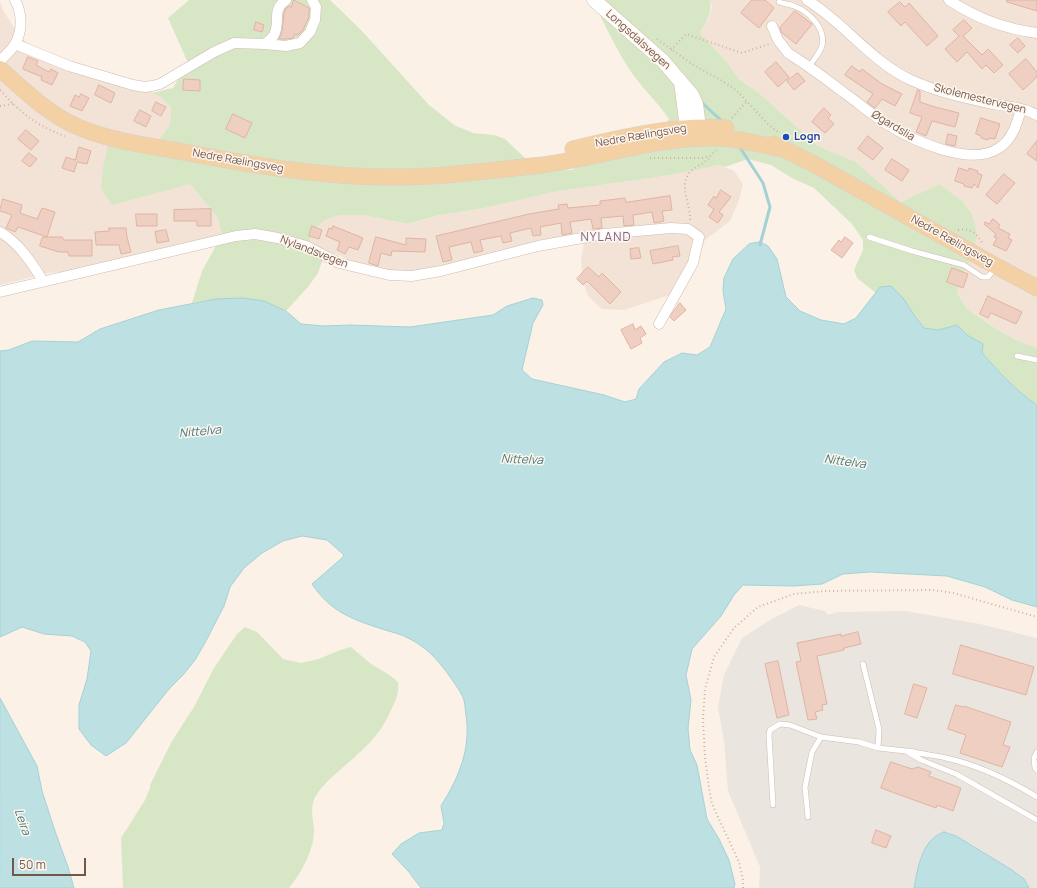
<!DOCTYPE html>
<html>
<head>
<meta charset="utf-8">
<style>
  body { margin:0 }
  #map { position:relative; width:1037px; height:888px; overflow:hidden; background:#fbf1e7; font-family:Manrope,sans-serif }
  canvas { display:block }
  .scale { position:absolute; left:12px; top:858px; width:74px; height:18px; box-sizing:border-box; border:2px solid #73574d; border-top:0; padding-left:5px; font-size:12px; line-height:14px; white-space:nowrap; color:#73574d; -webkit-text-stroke:3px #fef6ed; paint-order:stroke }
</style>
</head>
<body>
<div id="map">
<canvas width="1037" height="888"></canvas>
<div class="scale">50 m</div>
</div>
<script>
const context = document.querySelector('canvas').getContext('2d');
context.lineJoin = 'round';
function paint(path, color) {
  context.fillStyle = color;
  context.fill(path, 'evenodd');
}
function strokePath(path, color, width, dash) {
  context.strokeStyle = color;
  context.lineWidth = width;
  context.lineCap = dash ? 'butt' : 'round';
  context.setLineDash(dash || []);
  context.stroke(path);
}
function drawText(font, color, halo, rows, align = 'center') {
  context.font = font + ' Manrope,sans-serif';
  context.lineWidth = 3;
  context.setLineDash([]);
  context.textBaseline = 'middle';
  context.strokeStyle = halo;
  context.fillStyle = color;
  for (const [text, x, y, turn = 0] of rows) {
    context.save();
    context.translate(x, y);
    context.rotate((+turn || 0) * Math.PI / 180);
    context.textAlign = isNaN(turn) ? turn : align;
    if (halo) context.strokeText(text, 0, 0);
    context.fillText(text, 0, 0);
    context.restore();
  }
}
paint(new Path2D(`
  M710 0H1037V348L1016 340 998 330 967 309 957 293 961 277 939 184 901 202 856 162 818 146 759 93 739 79 726 61 700 33 709 18 712 7Z
  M0 2 4 12 17 32 30 47 141 87 161 97 171 108 170 124 159 140 190 184 218 218 222 235 72 271 49 273 0 285Z
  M719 165 734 171 743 184 739 200 730 221 705 240 691 279 676 293 624 310 602 309 588 296 583 281 581 261 584 242 456 266 406 272 361 267 343 257 321 249 310 243 311 233 325 220 340 215H363L408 224 413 223 435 216 484 208 559 191 671 175 698 168Z`), '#f2e3d6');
paint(new Path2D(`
  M799 605 825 611 828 615 837 612 906 611 980 624 1037 638V888H759L760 867 728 791 724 741 718 707 724 675 742 638 770 620Z`), '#ebe5e0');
paint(new Path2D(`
  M189 0H330L361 30 429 105 443 116 454 125 473 133 494 135 505 139 528 161 558 170H572L587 158 665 126 669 119C659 104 645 91 634 76 617 52 606 26 592 0H710C713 13 706 22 700 33L726 61 739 79 759 93 818 146 856 162 901 202 939 184 962 201 972 214 977 234 973 255 961 277 957 293 967 309 998 330 1016 340 1037 348V405C1016 391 999 372 982 353L983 344 967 335 957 325 938 330 924 328 914 315 880 287 876 293 857 278 854 270 863 250V240L852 224 814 188 792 178 771 165 748 159 725 167 718 165 671 175 559 191 484 208 435 216 408 224 363 215H340L325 220 311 233 310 243 326 250 318 273 308 287 286 311 264 301 216 299 192 303 202 271 222 235 218 218 190 184 112 205 101 188 103 168 110 136 159 140 170 124 171 108 161 97 152 93 173 88 188 63 168 18Z
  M245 627 257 632 283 659 301 663 319 659 340 650 351 647 371 664 391 676 398 682C399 693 397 697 392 708 385 725 374 740 360 752 345 767 326 779 315 797 310 807 313 820 314 830 314 851 301 873 289 888H123L121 838 145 800 150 788V785L172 741 194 707 214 668 237 634Z`), '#d7e7c6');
const water = new Path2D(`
  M760 242 768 246 777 259 786 297 800 311 821 320 844 324 856 318 880 287 891 286 903 298 914 315 924 328 938 330 957 325 967 335 983 344 982 353C999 372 1016 391 1037 405V607L1012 600 985 587 947 576 870 572 843 574 822 584 793 586 743 585 734 595 721 616 692 649 686 675 691 700 688 728 690 750 697 765 707 819 719 839 729 860 735 884 734 888H421L409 872 392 854 401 844 419 833 442 830 444 823 441 806C459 777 471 749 466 715 465 709 465 702 463 697 459 689 453 681 448 674 438 660 426 647 410 639 402 634 391 632 382 629 351 619 330 611 312 584L342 558 344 555 327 540 302 536 283 541 262 553 244 568 230 587 224 606 206 641 195 660 183 675 169 689 126 743 106 756 91 745 79 729V705L87 679 91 651 85 642 72 636 44 634 22 627 0 637V351L9 350 32 341 78 342 100 329 159 310 216 299 242 298 264 301 286 311 301 324 324 326 350 325 410 327 493 315 507 306 533 298 542 300 543 305 533 323 522 370 532 379 604 395 625 402 636 399 639 389 664 362 682 353 697 355 710 347 726 309 723 291 724 278 733 259 749 244Z
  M0 698 37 766 42 791 55 831 68 867 74 888H0Z
  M944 832 956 836 1012 870 1024 879 1029 888H914C918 868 921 840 944 832Z`);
paint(water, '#bde1e3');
strokePath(water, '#a4d1d4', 1);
strokePath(new Path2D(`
  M700 101 724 123
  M739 146 763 183 770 207 760 245`), '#a4d1d4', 3);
const building = new Path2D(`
  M294 0 309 8V17L303 30 298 35 295 34 293 38 286 39H279L282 31 284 13 286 8 289 6 291 7Z
  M752 0H765L774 8 759 28 741 13Z
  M1007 0H1037V11L1007 2Z
  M900 2 905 7 909 3 938 36 927 46 905 22 901 26 888 12Z
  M795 11 812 24 796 44 781 32 780 28Z
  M964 20 972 28 963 36 982 55 988 49 1003 65 994 73 986 65 982 69 967 52 957 62 945 49 959 36 953 30Z
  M256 22 264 25 262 32 254 30Z
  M1018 38 1025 46 1018 53 1010 45Z
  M28 57 38 61 36 65 49 72 51 69 58 73 52 85 41 80 42 77 23 69Z
  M1026 59 1037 72V77L1023 90 1009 74Z
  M776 62 789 77 778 87 765 72Z
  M852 66 860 72 862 69 882 84 902 94 895 106 882 99 875 108 867 102 873 94 845 75Z
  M798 73 805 81 794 90 787 81Z
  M184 79 200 80V91L183 90Z
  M99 85 115 93 111 103 95 95Z
  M918 90 920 91V102L935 107 959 113 955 127 932 121 926 136 916 132 922 117 910 113Z
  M81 94 89 98 82 111 70 106 75 95 79 97Z
  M156 102 166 107 161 116 152 111Z
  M824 108 831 115 828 118 834 124 825 133 812 122Z
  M140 110 151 116 146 127 134 121Z
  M233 114 252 123 245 138 226 129Z
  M981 118 1000 124 995 139 989 138 988 140 981 138V136L976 134Z
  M26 130 39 141 31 150 18 139Z
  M948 134 957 136 955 146 946 144Z
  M868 136 883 148 873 160 858 149Z
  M1037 141V161L1027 154Z
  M79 147 91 151 87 164 77 162 74 172 62 168 66 157 75 160Z
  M29 153 37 159 30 167 22 161Z
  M892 159 909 170 902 181 885 170Z
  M959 168 968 171 969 168 978 171 977 173 982 175 978 188 974 184 972 188 964 186V184L955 181Z
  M1004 174 1015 183 997 204 986 195Z
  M721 190 731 197 719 212 723 215 718 223 709 217 714 209 708 205 714 196 716 198Z
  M670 196 672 210 662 211 664 221 654 223 652 212 633 215 634 225 624 226 623 216 601 218 602 228 593 229 591 219 570 222 572 233 562 235 561 223 540 227 541 235 533 236 531 228 510 233 512 241 503 243 501 236 480 240 483 251 474 253 471 242 449 247 452 260 443 262 436 236 529 214 559 209 558 205 567 204 568 208 600 205V201L625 198 626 202Z
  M3 199 22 205 20 213 37 219 42 208 55 212 47 237 18 227 15 232 6 228 12 215 0 211Z
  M211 209V226H197V221H174V210Z
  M136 214H157V226H137Z
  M993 219 1000 225 998 228 1010 234 1008 238 1012 240 1006 251 993 245 997 238 994 237 996 234 984 224 985 222 989 224Z
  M312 226 322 230 319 239 309 236Z
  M333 226 363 238 358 250 349 247 345 254 337 250 340 242 326 236 329 228 332 229Z
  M109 228H126L127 237 131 252 121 254 119 245H96L95 232 109 231Z
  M166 230 169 241 157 243 155 232Z
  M43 237H62L64 240H92V256H69L68 252H59L40 246Z
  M376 237 406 245V238L426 239 425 252 392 251 391 256 381 253 378 266 369 263Z
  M845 237 853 243 842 258 831 250 839 240 841 242Z
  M678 246 680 256 672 257 673 260 653 264 650 251Z
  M639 248 641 258 631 259 630 249Z
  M588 267 599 277 602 273 621 292 610 304 587 281 583 285 577 279Z
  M952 268 968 274 963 288 947 282Z
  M988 296 1022 312 1016 324 991 313 988 318 980 314Z
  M680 303 686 310 674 321 670 317Z
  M633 324 635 330 641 326 646 334 640 338 642 343 631 349 621 330Z
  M858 632 861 644 844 648V650L817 656 827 704 822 705 823 710 815 712 817 719 808 720 796 662 801 661 797 643 841 634V636Z
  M961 645 1034 667 1026 695 953 674Z
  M778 661 789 715 777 718 765 664Z
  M914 684 927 688 917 718 905 714Z
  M956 705 963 707 964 706 1011 722 1003 745 1010 747 1002 767 960 753 966 735 948 729Z
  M891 762 912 769 918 767 931 772 929 776 961 788 953 811 937 805 936 808 881 788Z
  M876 830 891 836 886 848 872 843Z`);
paint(building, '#eecfc1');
strokePath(building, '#e0b4a2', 1);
const lane = new Path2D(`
  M779 2C784 4 790 4 794 6 810 12 826 29 822 46 820 53 813 60 809 67
  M869 237 912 251 964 265 982 277H988L996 267
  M1017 356 1037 360
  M863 664 879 729 878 748
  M909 751C921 754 933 755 946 758 978 765 1009 780 1037 797
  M1037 752 1034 758 1035 768 1037 770
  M773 805 769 735 770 730 780 724 790 725 821 737 859 742 878 748 906 751 921 760 956 774 1037 820
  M808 817 805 787 812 752 821 737`);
const street = new Path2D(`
  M807 0C845 23 870 61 911 80 937 92 965 98 993 104 1007 106 1024 108 1037 115
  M949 0C976 18 1005 29 1037 33
  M772 26 778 40 788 53C807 65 825 78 843 92 857 102 870 113 885 123 910 139 970 168 999 148 1012 140 1017 124 1021 109
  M15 44 69 66 133 85 145 87 152 86 160 84 214 52 234 43 265 44 286 46 300 43 310 32 315 20 316 7 312 0
  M265 44C268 41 272 38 274 35 281 22 271 10 286 0
  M0 61C5 55 12 50 15 44 23 30 22 13 15 0
  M0 232C19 243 32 263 43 281
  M0 292 215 241 236 236 255 234 278 238 306 246 339 263 389 275 412 276 441 271 538 246 604 234 671 228 688 229 699 237 693 263 659 324`);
const secondary = new Path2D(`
  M594 0 663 61 692 95 696 104 699 127 695 138
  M681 82 687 128 693 137`);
const primary = new Path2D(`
  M0 69C24 90 48 114 78 127 113 142 152 146 189 153 255 165 320 177 387 177 436 178 484 171 533 166 594 160 656 136 718 138 740 139 761 144 782 149
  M774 144 812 163 996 266 1037 288
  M573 149C623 137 674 125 726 128`);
strokePath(lane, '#cebbb1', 6);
strokePath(street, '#cebbb1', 11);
strokePath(secondary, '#d0baaf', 15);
strokePath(primary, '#d8d0cd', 17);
strokePath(new Path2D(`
  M657 39 692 64 724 82 736 90 768 124 778 132
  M671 50 686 34 742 53 769 44
  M0 90C20 112 36 126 65 136
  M0 106 13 104
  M732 118 747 101
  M650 158H702L710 156 716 150
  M690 220C691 205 678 185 690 172 696 166 704 164 710 157
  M958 230C970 227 977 234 983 244
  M743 888V880L739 862 712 804 709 788 705 757 703 720 705 689 714 657 734 628 758 607 794 594 825 591 933 590 953 593 1037 617`), '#d3b2a4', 2, [1, 3]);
strokePath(lane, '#fff', 5);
strokePath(street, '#fff', 10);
strokePath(secondary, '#fff', 14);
strokePath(primary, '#f4d0a5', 16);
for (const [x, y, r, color] of [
  [786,137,4,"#1a4fb4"]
]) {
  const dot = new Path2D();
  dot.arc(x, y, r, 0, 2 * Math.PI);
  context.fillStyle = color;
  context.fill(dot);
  strokePath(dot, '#fef6ed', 1.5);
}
drawText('11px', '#73574d', '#fef6ed', [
  ["Longsdalsvegen",638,40,42],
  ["Skolemestervegen",980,99,14],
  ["Øgardslia",893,126,31],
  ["Nedre Rælingsveg",641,136,-10],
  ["Nedre Rælingsveg",238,161,10],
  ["Nedre Rælingsveg",952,241,29],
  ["Nylandsvegen",314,252,21]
]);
drawText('bold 11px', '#164399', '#fef6ed', [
  ["Logn",794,137]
], 'left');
context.letterSpacing = '1px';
drawText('12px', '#7d658f', '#fef6ed', [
  ["NYLAND",606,238]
]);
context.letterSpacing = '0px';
drawText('italic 12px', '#45797e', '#fef6ed', [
  ["Nittelva",200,432,-5],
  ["Nittelva",522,460,2],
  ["Nittelva",845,462,8],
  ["Leira",22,822,71]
]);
</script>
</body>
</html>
